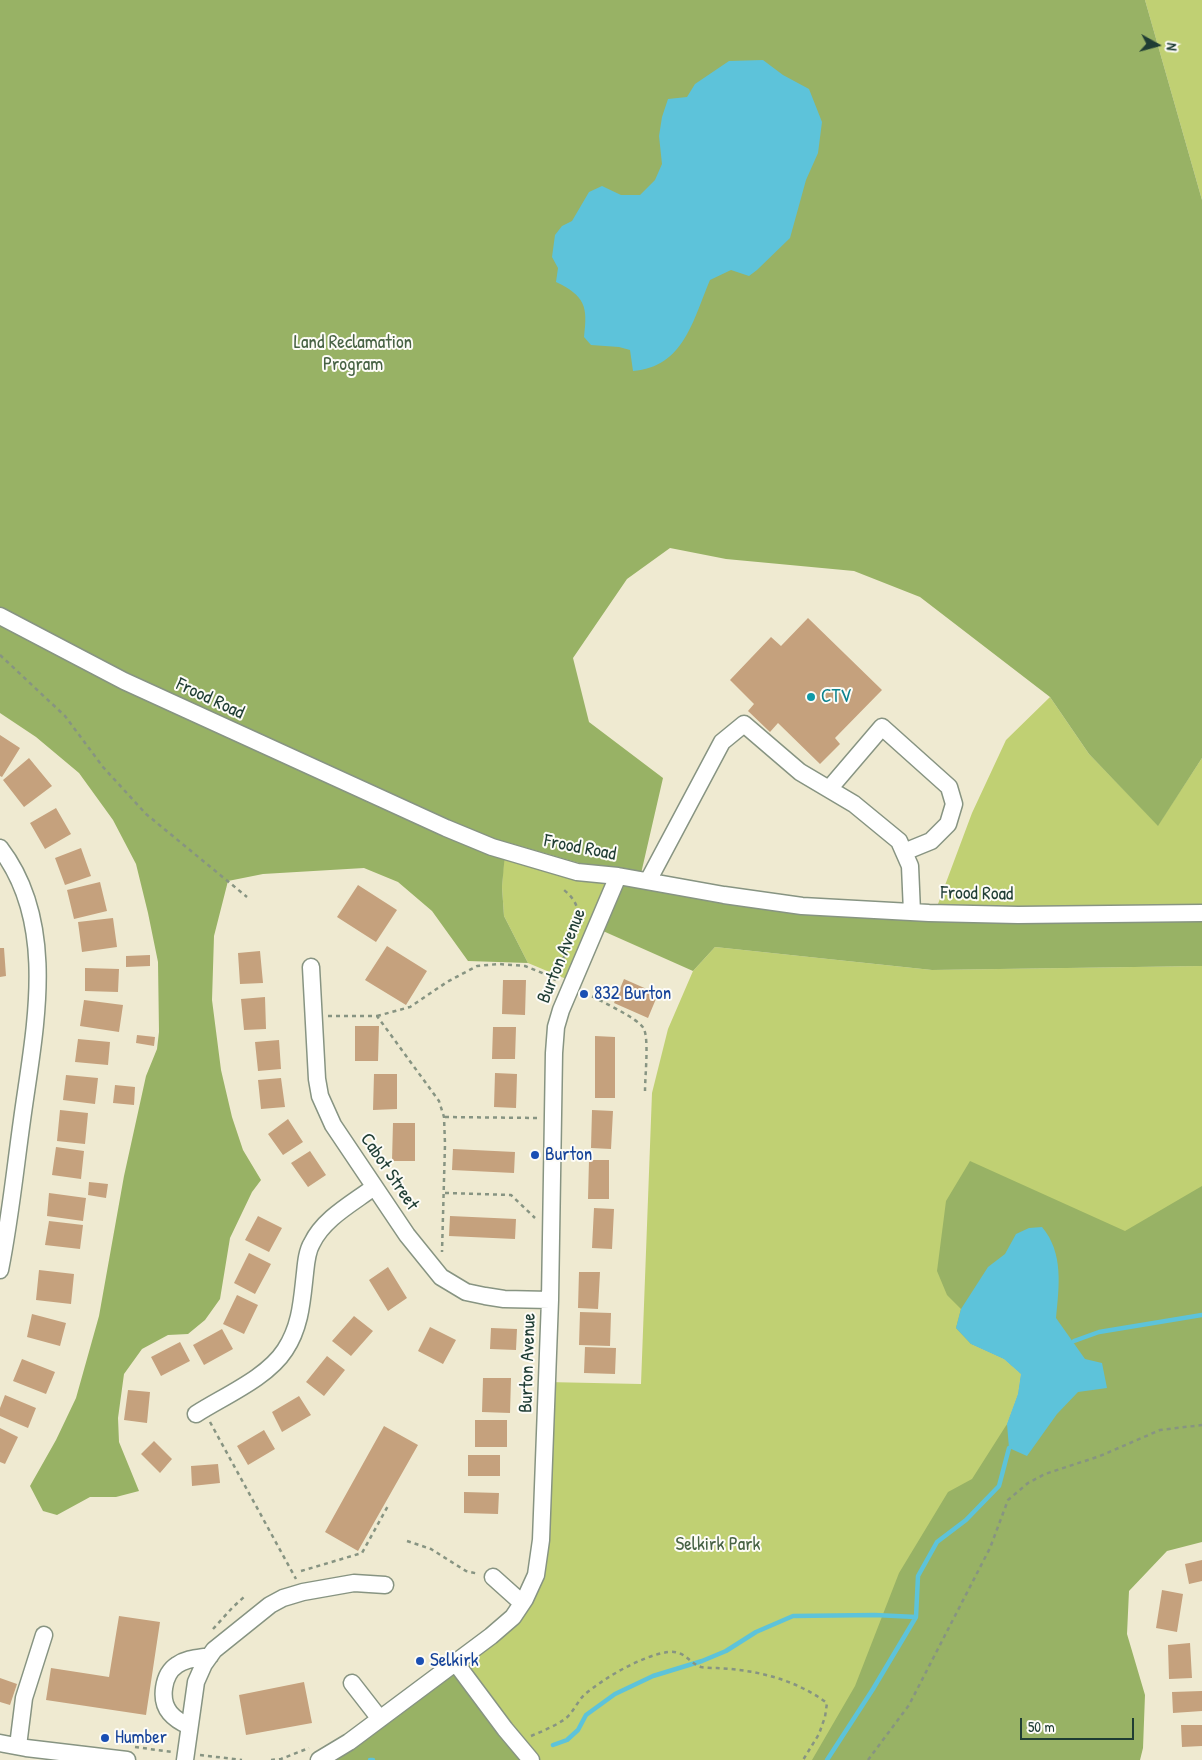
<!DOCTYPE html>
<html>
<head>
<meta charset="utf-8">
<style>
  body { margin:0 }
  #map { position:relative; width:1202px; height:1760px; overflow:hidden; background:#efead1; font-family:"Patrick Hand",sans-serif }
  canvas { display:block }
  .north { position:absolute; left:1132px; top:20px; width:50px; height:50px; -webkit-text-stroke:4px #fdfcf7; paint-order:stroke; rotate:97deg; font-size:14px; font-weight:700; line-height:20px; text-align:center; color:#1f3d34 }
  .north::after { content:''; display:block; margin:auto; width:18px; height:22px; background:#1f3d34; clip-path:polygon(50% 0,100% 100%,50% 72%,0 100%) }
  .scale { position:absolute; left:1020px; top:1718px; width:114px; height:22px; box-sizing:border-box; border:2px solid #1f3d34; border-top:0; padding-left:6px; font-size:15px; line-height:18px; white-space:nowrap; color:#1f3d34; -webkit-text-stroke:4px #fdfcf7; paint-order:stroke }
</style>
</head>
<body>
<div id="map">
<canvas width="1202" height="1760"></canvas>
<div class="north">N</div>
<div class="scale">50 m</div>
</div>
<script>
const context = document.querySelector('canvas').getContext('2d');
context.lineJoin = 'round';
function paint(path, color) {
  context.fillStyle = color;
  context.fill(path, 'evenodd');
}
function strokePath(path, color, width, dash) {
  context.strokeStyle = color;
  context.lineWidth = width;
  context.lineCap = dash ? 'butt' : 'round';
  context.setLineDash(dash || []);
  context.stroke(path);
}
function drawText(font, color, halo, rows, align = 'center') {
  context.font = font + ' "Patrick Hand",sans-serif';
  context.lineWidth = 4;
  context.setLineDash([]);
  context.textBaseline = 'middle';
  context.strokeStyle = halo;
  context.fillStyle = color;
  for (const [text, x, y, turn = 0] of rows) {
    context.save();
    context.translate(x, y);
    context.rotate((+turn || 0) * Math.PI / 180);
    context.textAlign = isNaN(turn) ? turn : align;
    if (halo) context.strokeText(text, 0, 0);
    context.fillText(text, 0, 0);
    context.restore();
  }
}
paint(new Path2D(`
  M1145 0H1202V200Z
  M1050 697 1089 754 1158 825 1202 758V912H935L972 813 1006 740Z
  M505 842 617 874 571 981 528 963 504 916 502 887Z
  M715 947 932 970 1202 966V1381L971 1344 1004 1359 1021 1374 1018 1394 1007 1424 923 1760H529L453 1662 490 1635 536 1575 546 1382 641 1384 652 1093 668 1029 693 971Z`), '#c0d073');
paint(new Path2D(`
  M0 0H1145L1202 200V758L1158 826 1089 754 1050 697 920 597 854 571 726 559 670 548 627 579 573 658 589 722 663 778 640 878 802 906 1202 912V966L932 970 715 947 693 971 594 927 617 874 506 842 502 887 504 916 528 963 468 961 432 911 398 882 364 868 263 874 228 881 214 936 212 1000 221 1070 232 1117 243 1150 261 1180 252 1192 230 1238 220 1299 205 1320 188 1334 168 1335 142 1349 124 1374 118 1418 119 1442 139 1491 116 1497H90L57 1515 43 1511 30 1486 56 1440 76 1398 99 1316 124 1176 146 1076 157 1049 159 1032 158 962 148 913 136 864 113 820 79 773 36 737 0 713Z
  M970 1161 1125 1231 1202 1186V1542L1167 1551 1129 1591 1127 1634 1145 1695 1143 1748 1140 1760H812L855 1686 899 1573 948 1492 972 1479 1007 1424 1018 1394 1021 1374 1004 1359 971 1344 956 1328 961 1309 947 1295 937 1271 946 1201Z
  M453 1662 529 1760H335Z`), '#98b265');
paint(new Path2D(`
  M763 60 783 75 809 89 822 122 818 153 806 180 790 238 757 270 749 276 731 270 710 280C693 320 684 367 633 371L630 350 619 347 591 345 584 337C588 306 585 296 556 282L558 268 552 257 555 235 562 226 572 221 589 192 602 186 621 195H640L655 180 662 164 659 136 662 117 668 99 687 97 695 84 729 61Z
  M1042 1227C1064 1253 1059 1287 1056 1318L1085 1359 1102 1363 1107 1388 1078 1392 1057 1414 1027 1456 1009 1448 1007 1424 1018 1394 1021 1374 1004 1359 971 1344 956 1328 961 1309 988 1267 1005 1254 1016 1234 1029 1228Z`), '#5dc3da');
strokePath(new Path2D(`
  M1074 1341 1099 1332 1202 1315
  M553 1745 567 1740 578 1730 586 1715 615 1694 653 1676 702 1661 726 1651 756 1632 793 1616 875 1615 916 1617
  M370 1760H373
  M827 1760 873 1689 916 1617 918 1576 937 1542 966 1520 999 1486 1009 1448`), '#5dc3da', 4.5);
paint(new Path2D(`
  M808 618 882 690 835 738 840 744 820 764 778 723 770 732 748 711 754 704 730 680 771 637 781 646Z
  M0 735 20 748 2 777 0 776Z
  M29 758 52 786 24 807 3 780Z
  M56 808 71 834 45 849 30 823Z
  M81 848 91 876 65 885 55 858Z
  M100 882 107 911 74 919 67 890Z
  M358 885 397 910 376 942 337 917Z
  M113 918 117 947 82 952 78 922Z
  M387 946 427 971 406 1005 365 980Z
  M0 948H4L6 976 0 977Z
  M260 951 263 983 240 984 238 953Z
  M150 955V966L126 967V956Z
  M85 968 119 969 118 992 85 991Z
  M624 979 658 994 648 1018 614 1003Z
  M503 980H526L525 1015 502 1014Z
  M265 997 266 1029 244 1030 241 999Z
  M84 1000 123 1005 119 1032 80 1026Z
  M355 1026H379L378 1061H355Z
  M493 1027H516L515 1059H492Z
  M137 1035 155 1037 154 1046 136 1043Z
  M595 1036 615 1037V1098H595Z
  M78 1039 110 1042 108 1065 75 1062Z
  M279 1040 281 1069 258 1071 255 1042Z
  M495 1073 517 1074 516 1108 494 1107Z
  M374 1074H397V1109L373 1110Z
  M66 1075 98 1078 95 1104 63 1100Z
  M281 1078 285 1107 261 1109 258 1080Z
  M115 1085 135 1087 134 1105 113 1103Z
  M60 1110 88 1113 85 1144 57 1141Z
  M592 1110 613 1111 611 1149 591 1148Z
  M288 1119 303 1142 283 1155 268 1134Z
  M393 1123H415V1161H392Z
  M56 1147 84 1151 81 1179 52 1175Z
  M453 1149 515 1152 514 1173 452 1170Z
  M310 1151 326 1175 308 1187 291 1163Z
  M589 1160H609V1199H588Z
  M89 1182 108 1184 106 1198 88 1195Z
  M49 1193 86 1198 83 1221 47 1216Z
  M594 1208 614 1209 612 1249 592 1248Z
  M258 1216 282 1228 269 1252 245 1240Z
  M450 1216 516 1219 515 1239 449 1236Z
  M49 1221 83 1225 80 1249 45 1245Z
  M249 1253 271 1264 255 1294 234 1283Z
  M388 1267 407 1298 388 1311 369 1280Z
  M39 1270 74 1274 71 1304 36 1300Z
  M579 1272H600L598 1309 578 1308Z
  M237 1295 258 1305 244 1334 223 1324Z
  M580 1312 611 1313 610 1346 579 1345Z
  M32 1314 66 1323 60 1346 27 1337Z
  M354 1316 373 1331 351 1356 332 1341Z
  M430 1327 456 1340 443 1364 418 1351Z
  M491 1328 517 1329 516 1350 490 1349Z
  M222 1329 233 1349 204 1365 193 1345Z
  M180 1342 190 1361 161 1376 151 1357Z
  M585 1347 616 1348 615 1374 584 1373Z
  M327 1356 345 1370 324 1396 306 1382Z
  M22 1359 55 1372 46 1394 13 1381Z
  M483 1378H511L510 1413 482 1412Z
  M128 1390 150 1392 147 1423 124 1420Z
  M5 1395 36 1408 28 1428 0 1416V1408Z
  M299 1396 311 1415 282 1432 272 1412Z
  M475 1420H507V1447H475Z
  M384 1426 418 1445 358 1551 325 1532Z
  M0 1428 18 1437 5 1464 0 1462Z
  M264 1430 275 1449 248 1465 237 1446Z
  M154 1441 172 1459 160 1473 141 1454Z
  M468 1455H500V1476H468Z
  M218 1464 220 1483 192 1486 191 1466Z
  M464 1492 499 1493 498 1514 464 1513Z
  M1202 1560V1581L1189 1584 1185 1564Z
  M1162 1590 1183 1594 1177 1632 1156 1628Z
  M119 1616 160 1622 146 1715 46 1700 51 1668 109 1677Z
  M1190 1643 1192 1678 1169 1679 1168 1645Z
  M0 1678 17 1684 10 1705 0 1702Z
  M304 1682 312 1723 246 1735 239 1695Z
  M1202 1691V1711L1173 1713 1172 1692Z
  M1181 1725H1202V1746L1182 1747Z`), '#c5a17d');
const minor = new Path2D(`
  M0 616 124 681 446 828 492 847 577 872 618 876 724 895 802 906 929 913 1018 915 1202 913
  M829 789 882 727 949 787 954 804 948 824 931 841 904 852
  M0 848C59 925 34 1031 22 1120 15 1170 10 1220 0 1270
  M648 881 722 742 744 724 800 772 854 804 899 841 910 866 912 912
  M311 967 317 1079 320 1096 333 1125 407 1235 441 1277 466 1292 485 1296 504 1299 550 1300
  M196 1414C224 1396 267 1378 285 1350 301 1326 302 1299 305 1273 306 1263 307 1251 312 1243 324 1218 353 1203 374 1187
  M493 1577 522 1603
  M455 1662 505 1729 531 1760
  M352 1683 380 1719
  M189 1726C182 1723 175 1719 170 1713 159 1700 163 1674 177 1665 187 1658 199 1658 210 1656
  M0 1743 26 1748 127 1760
  M18 1746 24 1698 44 1635
  M185 1760 196 1682 204 1664 214 1650 270 1605 283 1598 303 1592 354 1583 385 1585
  M319 1760 349 1742 491 1636 513 1617 525 1599 536 1575 541 1540 550 1300 554 1053 556 1027 561 1010 618 876`);
strokePath(minor, '#879482', 19);
strokePath(new Path2D(`
  M0 655 65 716 103 767 146 814 247 897
  M585 993C597 999 640 1019 644 1029 649 1041 645 1076 645 1091
  M545 1003 578 923C580 909 575 899 564 890
  M328 1016H377L439 1101 444 1117 445 1144 442 1252
  M377 1016 410 1007 447 982 477 966 499 964 525 966 555 978
  M445 1117 537 1118
  M445 1193 511 1195 535 1218
  M210 1422 296 1579
  M407 1541 431 1549 466 1571 479 1574
  M301 1571 362 1553 389 1504
  M213 1629 233 1607 245 1596
  M531 1736C543 1731 555 1726 565 1719 573 1713 577 1702 584 1695 604 1678 641 1656 668 1652 685 1650 689 1663 701 1667 706 1668 712 1668 717 1668 756 1670 795 1679 827 1703L825 1717 819 1734 803 1760
  M135 1747 172 1752
  M200 1755 242 1760
  M271 1760 281 1759 309 1748
  M868 1760 909 1705 990 1548 1008 1500 1028 1483 1045 1474 1100 1456 1160 1430 1202 1425`), '#879482', 2.5, [4, 4]);
strokePath(minor, '#fff', 16);
for (const [x, y, r, color] of [
  [811,697,5,"#0f9aa8"],
  [584,994,5,"#1a4fb4"],
  [535,1155,5,"#1a4fb4"],
  [420,1661,5,"#1a4fb4"],
  [105,1738,5,"#1a4fb4"]
]) {
  const dot = new Path2D();
  dot.arc(x, y, r, 0, 2 * Math.PI);
  context.fillStyle = color;
  context.fill(dot);
  strokePath(dot, '#fdfcf7', 2);
}
drawText('19px', '#476244', '#fdfcf7', [
  ["Land Reclamation",353,343],
  ["Program",353,365],
  ["Selkirk Park",718,1545]
]);
drawText('19px', '#0d838f', '#fdfcf7', [
  ["CTV",821,697]
], 'left');
drawText('19px', '#1f3d34', '#fdfcf7', [
  ["Frood Road",210,699,25],
  ["Frood Road",580,848,11],
  ["Frood Road",977,894,1],
  ["Burton Avenue",562,956,-68],
  ["Cabot Street",389,1172,56],
  ["Burton Avenue",528,1363,-88]
]);
drawText('19px', '#164399', '#fdfcf7', [
  ["832 Burton",594,994],
  ["Burton",545,1155],
  ["Selkirk",430,1661],
  ["Humber",115,1738]
], 'left');
</script>
</body>
</html>
